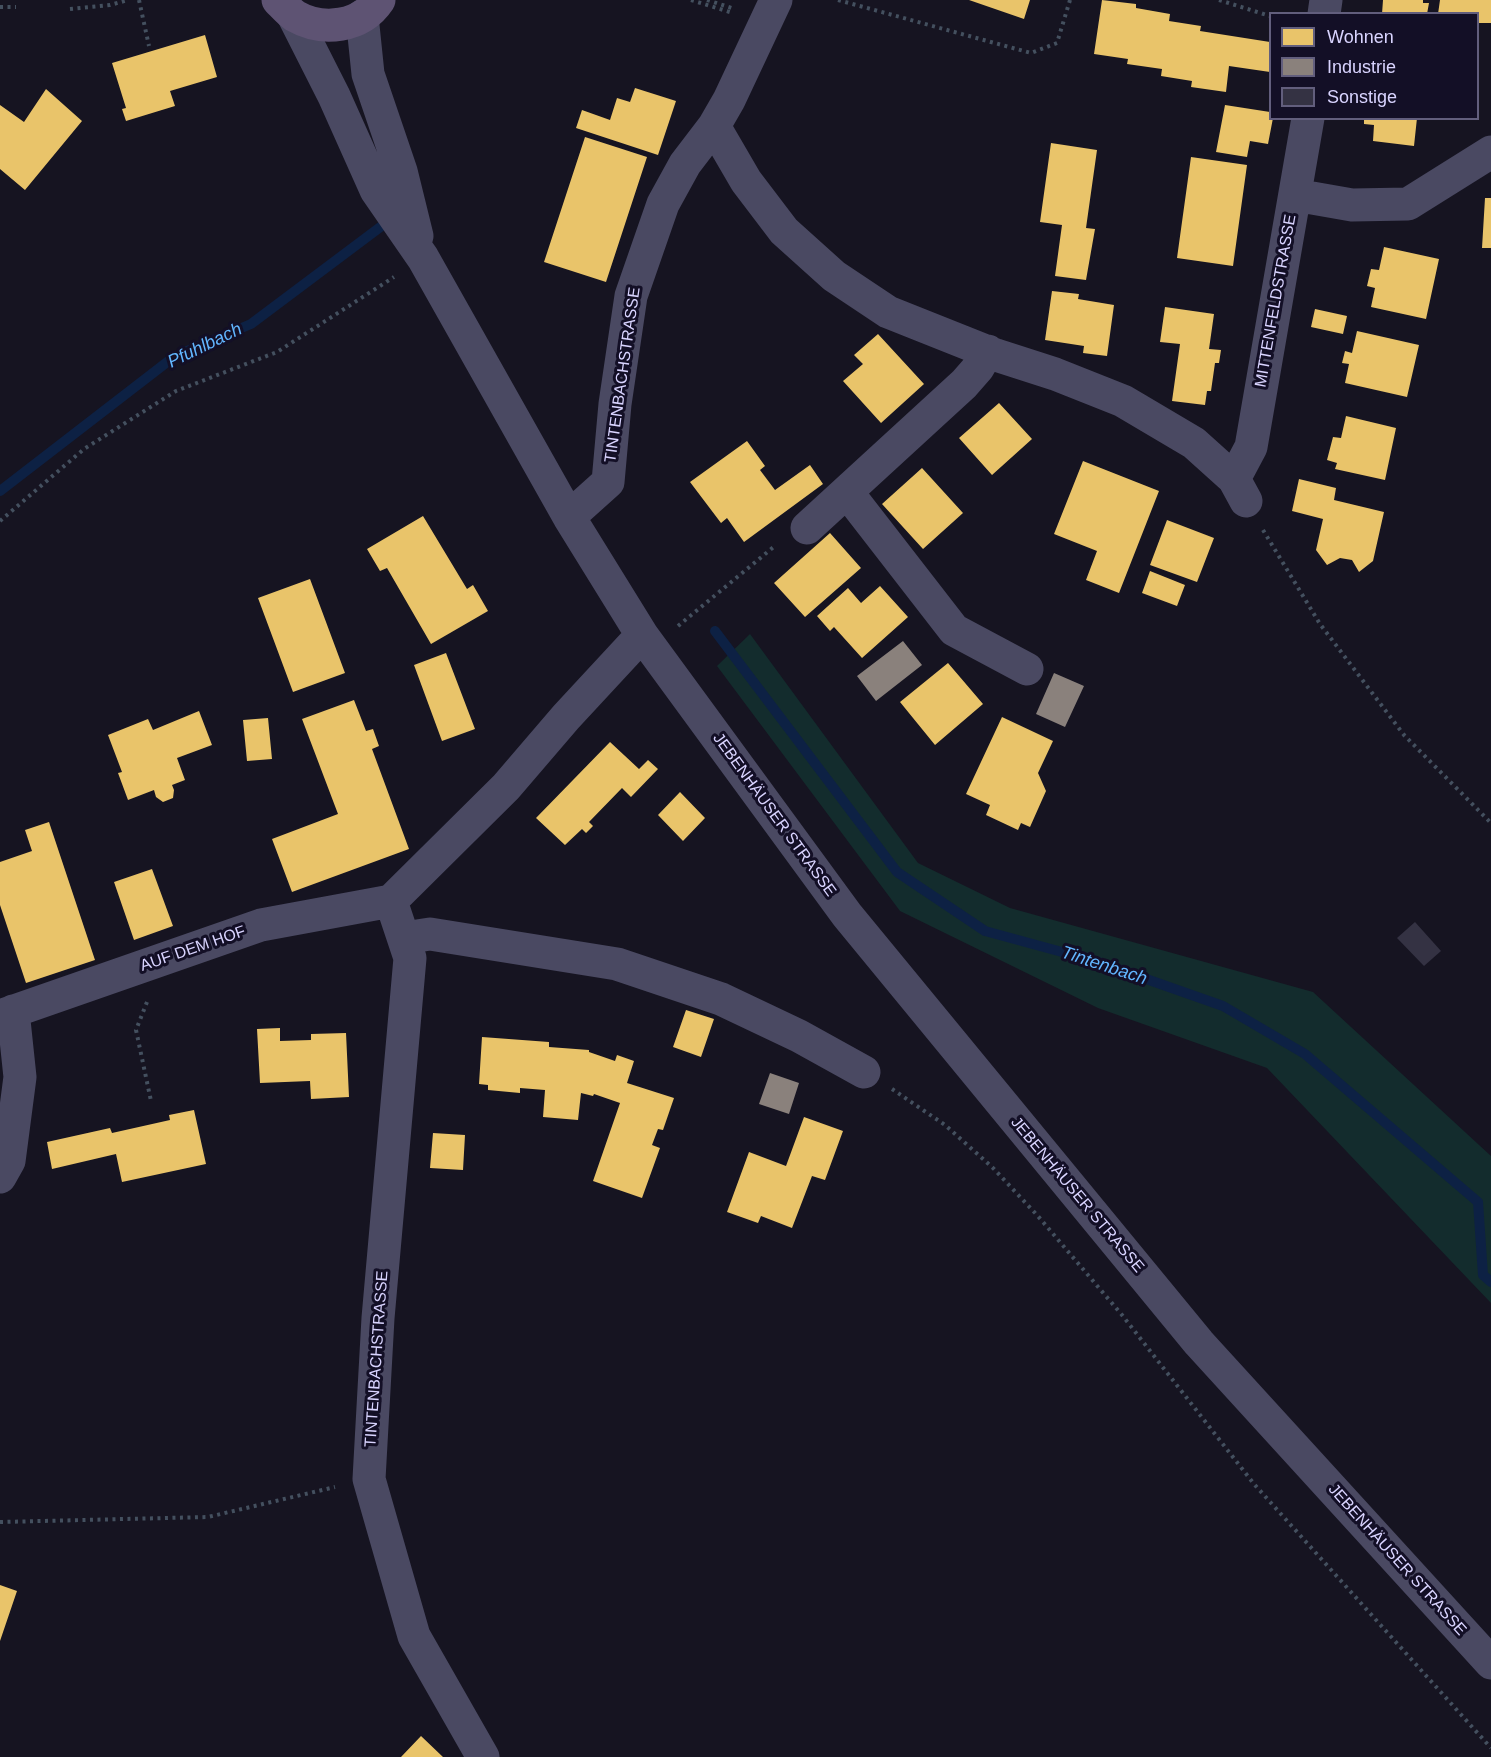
<!DOCTYPE html>
<html>
<head>
<meta charset="utf-8">
<style>
  body { margin:0 }
  #map { position:relative; width:1491px; height:1757px; overflow:hidden; background:#161421; font-family:Arial,sans-serif }
  canvas { display:block }
  .legend { position:absolute; left:1269px; top:12px; width:210px; height:108px; box-sizing:border-box; background:#130f26; border:2px solid #625e7d; margin:0; padding:8px 10px; list-style:none; font-size:18px; color:#d9d4ff }
  .legend li { display:flex; align-items:center; gap:12px; height:30px }
  .legend b { width:30px; border:2px solid #625e7d }
</style>
</head>
<body>
<div id="map">
<canvas width="1491" height="1757"></canvas>
<ul class="legend">
<li><b style="height:16px;background:#e9c46a"></b>Wohnen</li>
<li><b style="height:16px;background:#8a817c"></b>Industrie</li>
<li><b style="height:16px;background:#343243"></b>Sonstige</li>
</ul>
</div>
<script>
const context = document.querySelector('canvas').getContext('2d');
context.lineJoin = 'round';
function paint(path, color) {
  context.fillStyle = color;
  context.fill(path, 'evenodd');
}
function strokePath(path, color, width, dash) {
  context.strokeStyle = color;
  context.lineWidth = width;
  context.lineCap = dash ? 'butt' : 'round';
  context.setLineDash(dash || []);
  context.stroke(path);
}
function drawText(font, color, halo, rows, align = 'center') {
  context.font = font + ' Arial,sans-serif';
  context.lineWidth = 6;
  context.setLineDash([]);
  context.textBaseline = 'middle';
  context.strokeStyle = halo;
  context.fillStyle = color;
  for (const [text, x, y, turn = 0] of rows) {
    context.save();
    context.translate(x, y);
    context.rotate((+turn || 0) * Math.PI / 180);
    context.textAlign = isNaN(turn) ? turn : align;
    if (halo) context.strokeText(text, 0, 0);
    context.fillText(text, 0, 0);
    context.restore();
  }
}
paint(new Path2D(`
  M750 634 918 863 1010 908 1313 992 1491 1156V1303L1267 1068 1098 1008 900 911 717 666Z`), '#132c2d');
paint(new Path2D(`
  M969 0H1030L1024 19Z
  M1102 0 1136 4V8L1170 14 1169 21 1201 26 1200 31 1270 42V72L1229 66 1226 92 1191 87 1192 81 1161 76 1162 69 1127 64 1128 59 1094 54Z
  M1383 0H1423V3H1429L1427 14H1382Z
  M1440 0H1491V23H1478V14H1438Z
  M205 35 217 77 170 91 175 106 126 121 122 109 126 108 112 63Z
  M635 88 676 101 658 155 576 128 582 110 610 120 617 98 630 102Z
  M46 89 82 121 25 190 0 169V105L24 122Z
  M1225 105 1270 112V118H1273L1268 144 1250 141 1247 157 1216 152Z
  M1364 118H1417L1414 146 1373 141 1374 125 1364 124Z
  M585 137 647 157 606 282 544 262Z
  M1051 143 1097 150 1086 228 1095 229 1086 280 1055 276 1062 225 1040 222Z
  M1191 157 1247 165 1233 266 1177 258Z
  M1485 198H1491V248H1482Z
  M1384 247 1439 259 1426 319 1371 307 1375 288 1367 286 1371 269 1379 270Z
  M1052 291 1079 294 1078 299 1114 305 1107 356 1083 353 1084 346 1045 340Z
  M1165 307 1214 314 1209 349 1221 350 1219 363H1215L1211 391H1207L1205 405 1172 401 1180 344 1160 342Z
  M1315 309 1347 316 1343 334 1311 327Z
  M1357 331 1419 345 1407 397 1345 383 1349 364 1342 363 1345 351 1352 353Z
  M878 334 924 384 881 423 843 381 863 364 854 355Z
  M999 403 1032 439 992 475 959 438Z
  M1346 416 1396 428 1385 480 1335 469 1337 463 1327 460 1333 437 1341 438Z
  M747 441 765 466 760 470 775 490 810 465 823 484 744 542 727 518 721 523 690 482Z
  M1083 461 1159 491 1119 593 1086 580 1097 551 1054 534Z
  M922 468 963 513 923 549 882 504Z
  M1299 479 1336 488 1334 500 1384 512 1373 561 1359 572 1352 560 1340 558 1327 565 1316 550 1323 519 1292 511Z
  M423 516 467 589 473 585 488 611 431 644 387 568 380 571 367 549Z
  M1167 520 1214 538 1197 582 1150 565Z
  M830 533 861 568 805 617 774 583Z
  M1150 571 1185 585 1177 606 1142 593Z
  M310 579 345 673 293 692 258 598Z
  M880 586 908 617 862 658 834 627 830 631 817 616 848 588 861 603Z
  M446 653 475 729 442 741 414 665Z
  M948 663 983 704 935 745 900 702Z
  M354 700 366 731 373 729 379 746 372 749 409 849 292 892 272 839 338 814 302 719Z
  M199 711 212 745 177 758 185 780 172 785 174 790 173 798 163 802 156 797 154 790 128 800 118 773 122 772 108 735 148 719 153 730Z
  M1002 717 1053 741 1038 773 1046 791 1030 827 1021 823 1018 830 986 815 990 805 966 794Z
  M268 718 272 759 247 761 243 720Z
  M610 742 639 769 648 760 658 769 631 797 622 788 589 822 593 826 586 833 582 829 565 845 536 818Z
  M680 792 705 818 683 841 658 815Z
  M49 822 95 960 26 983 0 905V862L32 851 25 830Z
  M152 869 173 926 134 940 114 882Z
  M686 1010 714 1019 701 1057 673 1047Z
  M280 1028V1041L311 1040V1034L346 1033 349 1097 311 1099 310 1081 260 1083 257 1029Z
  M482 1037 549 1042V1047L589 1050V1052L615 1061 617 1055 634 1061 627 1083 674 1098 663 1130 658 1129 652 1145 660 1148 642 1198 593 1181 620 1103 594 1094 593 1096 581 1093 578 1120 543 1117 545 1090 520 1088V1093L488 1090V1085L479 1084Z
  M194 1110 206 1164 122 1182 116 1154 52 1169 47 1142 110 1128 112 1133 170 1120 169 1115Z
  M804 1117 843 1131 825 1180 812 1176 792 1228 761 1216 758 1223 727 1212 749 1152 786 1166Z
  M433 1133 465 1135 463 1170 430 1168Z
  M0 1585 17 1591 0 1641Z
  M421 1736 443 1757H401Z`), '#e9c46a');
paint(new Path2D(`
  M903 641 922 665 876 701 857 676Z
  M1054 673 1084 686 1065 727 1036 714Z
  M770 1073 799 1083 789 1114 759 1104Z`), '#8a817c');
strokePath(new Path2D(`
  M0 491 175 356 251 324 383 225
  M715 631 897 872 985 931 1095 961 1223 1006 1305 1054 1478 1202 1483 1275 1491 1282`), '#0d2144', 10);
paint(new Path2D(`
  M1415 922 1441 951 1424 966 1397 938Z`), '#343243');
strokePath(new Path2D(`
  M139 0 149 46
  M691 0 733 13
  M707 0 735 9
  M838 0 1031 53 1057 43 1070 0
  M1219 0 1270 16
  M0 7H16
  M70 9 110 5 128 0
  M0 521 84 449 176 391 277 352 394 277
  M1263 530 1320 624 1404 735 1491 823
  M678 626 776 545
  M147 1002 136 1030 151 1101
  M892 1089 945 1125 993 1168 1037 1215 1122 1315 1254 1484 1491 1748
  M0 1522 208 1517 335 1487`), '#44505f', 4, [3, 4.5]);
strokePath(new Path2D(`
  M1324 14 1326 0
  M293 15 334 96 376 190 423 258 569 517 642 635 847 915 1199 1343 1491 1663
  M362 16 368 74 401 171 417 236
  M714 126 746 181 784 231 834 276 888 312 996 355 1055 374 1123 401 1194 443 1234 479 1246 501
  M1295 195 1352 205 1408 204 1491 152
  M1234 479 1251 447 1308 118
  M847 492 954 630 1027 669
  M569 517 608 482 615 404 631 296 663 204 685 164 714 126 729 100 776 0
  M807 528 964 384 978 368 988 351
  M391 901 410 958 378 1318 369 1479 414 1636 483 1757
  M391 901 506 787 566 717 642 635
  M404 938 430 934 617 964 721 999 799 1036 864 1072
  M0 1016 261 925 391 901
  M0 1177 9 1161 20 1077 13 1011`), '#4a4962', 33);
strokePath(new Path2D(`
  M278 0C283 5 289 12 295 16 323 32 361 27 379 0`), '#5e5373', 33);
drawText('16px', '#d9d4ff', '#130f26', [
  ["MITTENFELDSTRASSE",1276,301,-80],
  ["TINTENBACHSTRASSE",623,375,-82],
  ["JEBENHÄUSER STRASSE",774,815,54],
  ["AUF DEM HOF",193,949,-19],
  ["JEBENHÄUSER STRASSE",1077,1195,50],
  ["TINTENBACHSTRASSE",377,1359,-86],
  ["JEBENHÄUSER STRASSE",1397,1560,48]
]);
drawText('italic 18px', '#62b6ff', '#130f26', [
  ["Pfuhlbach",205,346,-26],
  ["Tintenbach",1104,966,18]
]);
</script>
</body>
</html>
